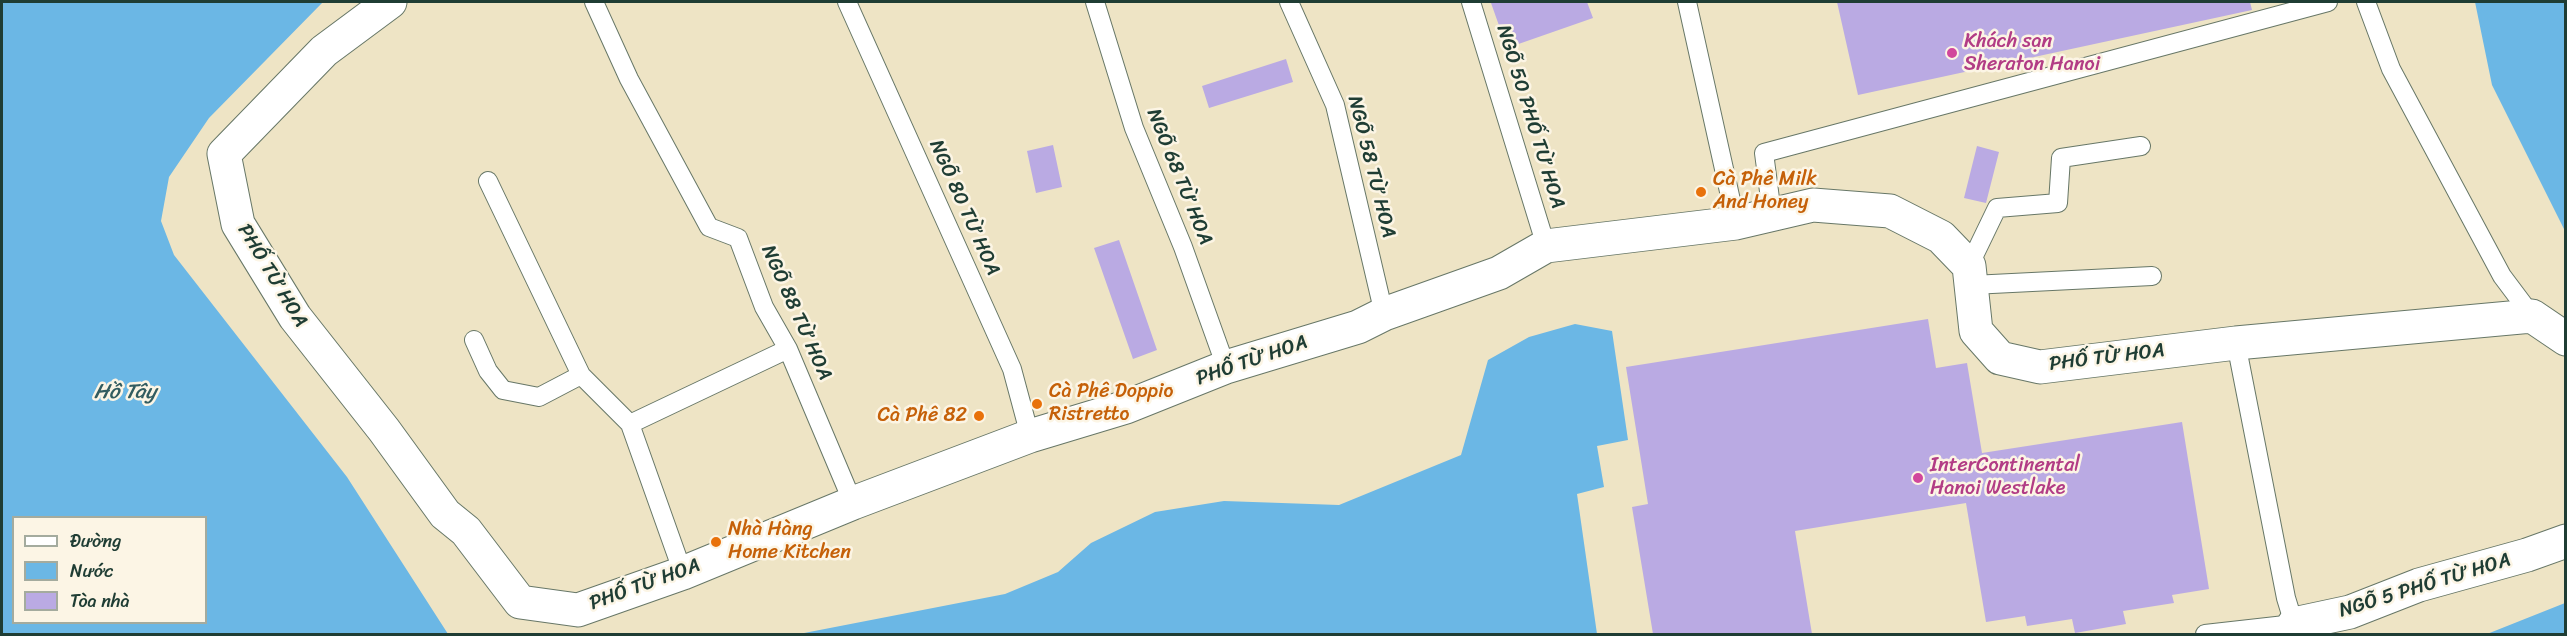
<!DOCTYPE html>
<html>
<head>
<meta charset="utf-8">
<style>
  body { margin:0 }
  #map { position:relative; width:2567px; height:636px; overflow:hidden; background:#eee4c5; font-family:Sriracha,sans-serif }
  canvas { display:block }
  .frame { position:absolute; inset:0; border:3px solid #1f3d34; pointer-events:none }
  .legend { position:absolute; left:12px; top:516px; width:195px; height:108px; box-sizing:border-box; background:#fcf5e5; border:2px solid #a4ab9e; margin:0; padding:8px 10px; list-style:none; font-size:18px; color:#1f3d34 }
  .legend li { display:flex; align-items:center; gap:12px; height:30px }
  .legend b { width:30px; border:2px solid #a4ab9e }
</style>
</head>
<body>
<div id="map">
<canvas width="2567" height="636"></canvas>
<div class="frame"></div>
<ul class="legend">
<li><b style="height:8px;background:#fff"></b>Đường</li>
<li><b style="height:16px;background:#6bb7e5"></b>Nước</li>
<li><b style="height:16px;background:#baaae3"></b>Tòa nhà</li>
</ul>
</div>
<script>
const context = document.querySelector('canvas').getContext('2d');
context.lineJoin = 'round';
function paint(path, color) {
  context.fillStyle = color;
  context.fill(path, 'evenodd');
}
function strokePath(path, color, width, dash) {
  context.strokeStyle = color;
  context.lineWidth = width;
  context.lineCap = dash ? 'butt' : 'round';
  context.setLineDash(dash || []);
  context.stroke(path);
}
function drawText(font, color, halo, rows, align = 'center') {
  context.font = font + ' Sriracha,sans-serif';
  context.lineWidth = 5;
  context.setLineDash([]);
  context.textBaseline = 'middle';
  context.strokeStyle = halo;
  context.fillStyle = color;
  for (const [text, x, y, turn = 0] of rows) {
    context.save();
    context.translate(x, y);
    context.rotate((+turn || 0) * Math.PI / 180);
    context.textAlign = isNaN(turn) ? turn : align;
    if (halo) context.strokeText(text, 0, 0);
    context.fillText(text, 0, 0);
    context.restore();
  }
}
paint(new Path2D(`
  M2 2H323L209 118 169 177 161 221 174 255 347 477 448 634H2ZM14 518H206V622H14Z
  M2475 2H2565V231L2492 85Z
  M1575 324 1612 331 1628 440 1597 446 1604 487 1577 494 1597 634H799L1005 594 1058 572 1091 543 1155 512 1224 501 1339 505 1461 455 1488 360 1529 337Z
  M2565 603V634H2487Z`), '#6bb7e5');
paint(new Path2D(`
  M1494 2H1587L1593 18 1507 48 1491 3Z
  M1837 2H2250L2252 10 1858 95Z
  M1286 59 1293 82 1209 108 1202 86Z
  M1053 145 1062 187 1036 193 1027 151Z
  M1977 146 1999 152 1986 203 1964 198Z
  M1119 240 1157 350 1133 359 1094 248Z
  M1928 319 1936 368 1967 363 1982 453 2182 422 2209 589 2172 595 2174 603 2123 611 2126 624 2075 633 2072 619 2027 626 2025 616 1986 622 1966 503 1795 531 1812 634H1653L1632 507 1648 504 1626 367Z`), '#baaae3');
const lane = new Path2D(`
  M594 2 629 79 709 227 738 238 764 307 788 349 853 503
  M847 2 1012 369 1030 436
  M1095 2 1134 128 1183 247 1226 367
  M1289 2 1335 105 1384 314
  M1471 2 1546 246
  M1687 2 1736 223
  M2366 2 2391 69 2502 276 2532 316
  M488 181 581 375 630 424 683 573
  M1772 214 1764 153 2328 2
  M1969 266 1997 208 2058 203 2061 158 2141 146
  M1972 285 2152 276
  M474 340 488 371 503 390 539 397 581 375
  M630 424 788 349
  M2205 634 2294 624 2286 598 2236 343`);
const street = new Path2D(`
  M390 2 324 51 224 154 238 224 295 317 384 430 445 514 466 531 520 602 578 610 683 573 853 503 1030 436 1126 407 1226 367 1358 327 1384 314 1499 273 1546 246 1736 223 1813 205 1890 211 1941 237 1969 266 1976 331 2000 358 2040 367 2236 343 2532 316 2566 339
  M2294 634V624L2350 612 2419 585 2527 555 2566 541`);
strokePath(lane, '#677767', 20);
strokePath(street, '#677767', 35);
strokePath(lane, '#fff', 18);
strokePath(street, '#fff', 33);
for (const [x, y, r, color] of [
  [1952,53,6,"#d1479c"],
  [1701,192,6,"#e8710a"],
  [1037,404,6,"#e8710a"],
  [979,416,6,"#e8710a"],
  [1918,478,6,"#d1479c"],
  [716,542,6,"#e8710a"]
]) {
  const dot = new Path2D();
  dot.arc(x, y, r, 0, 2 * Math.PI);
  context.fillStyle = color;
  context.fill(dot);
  strokePath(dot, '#fcf5e5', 2);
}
drawText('20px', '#b23c85', '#fcf5e5', [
  ["Khách sạn",1964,42],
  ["Sheraton Hanoi",1964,65],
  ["InterContinental",1930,466],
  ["Hanoi Westlake",1930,489]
], 'left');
drawText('20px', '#1f3d34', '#fcf5e5', [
  ["NGÕ 50 PHỐ TỪ HOA",1530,117,73],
  ["NGÕ 58 TỪ HOA",1371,167,76],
  ["NGÕ 68 TỪ HOA",1179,177,68],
  ["NGÕ 80 TỪ HOA",964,208,66],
  ["PHỐ TỪ HOA",272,276,59],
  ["NGÕ 88 TỪ HOA",796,313,66],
  ["PHỐ TỪ HOA",2107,358,-7],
  ["PHỐ TỪ HOA",1252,361,-19],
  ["PHỐ TỪ HOA",645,585,-20],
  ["NGÕ 5 PHỐ TỪ HOA",2425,586,-17]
]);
drawText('20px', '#c56008', '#fcf5e5', [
  ["Cà Phê Milk",1713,180],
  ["And Honey",1713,203],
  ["Cà Phê Doppio",1049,392],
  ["Ristretto",1049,415],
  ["Cà Phê 82",967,416,"right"],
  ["Nhà Hàng",728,530],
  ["Home Kitchen",728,553]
], 'left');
drawText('italic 21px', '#325c60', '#fcf5e5', [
  ["Hồ Tây",125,393]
]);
</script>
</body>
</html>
